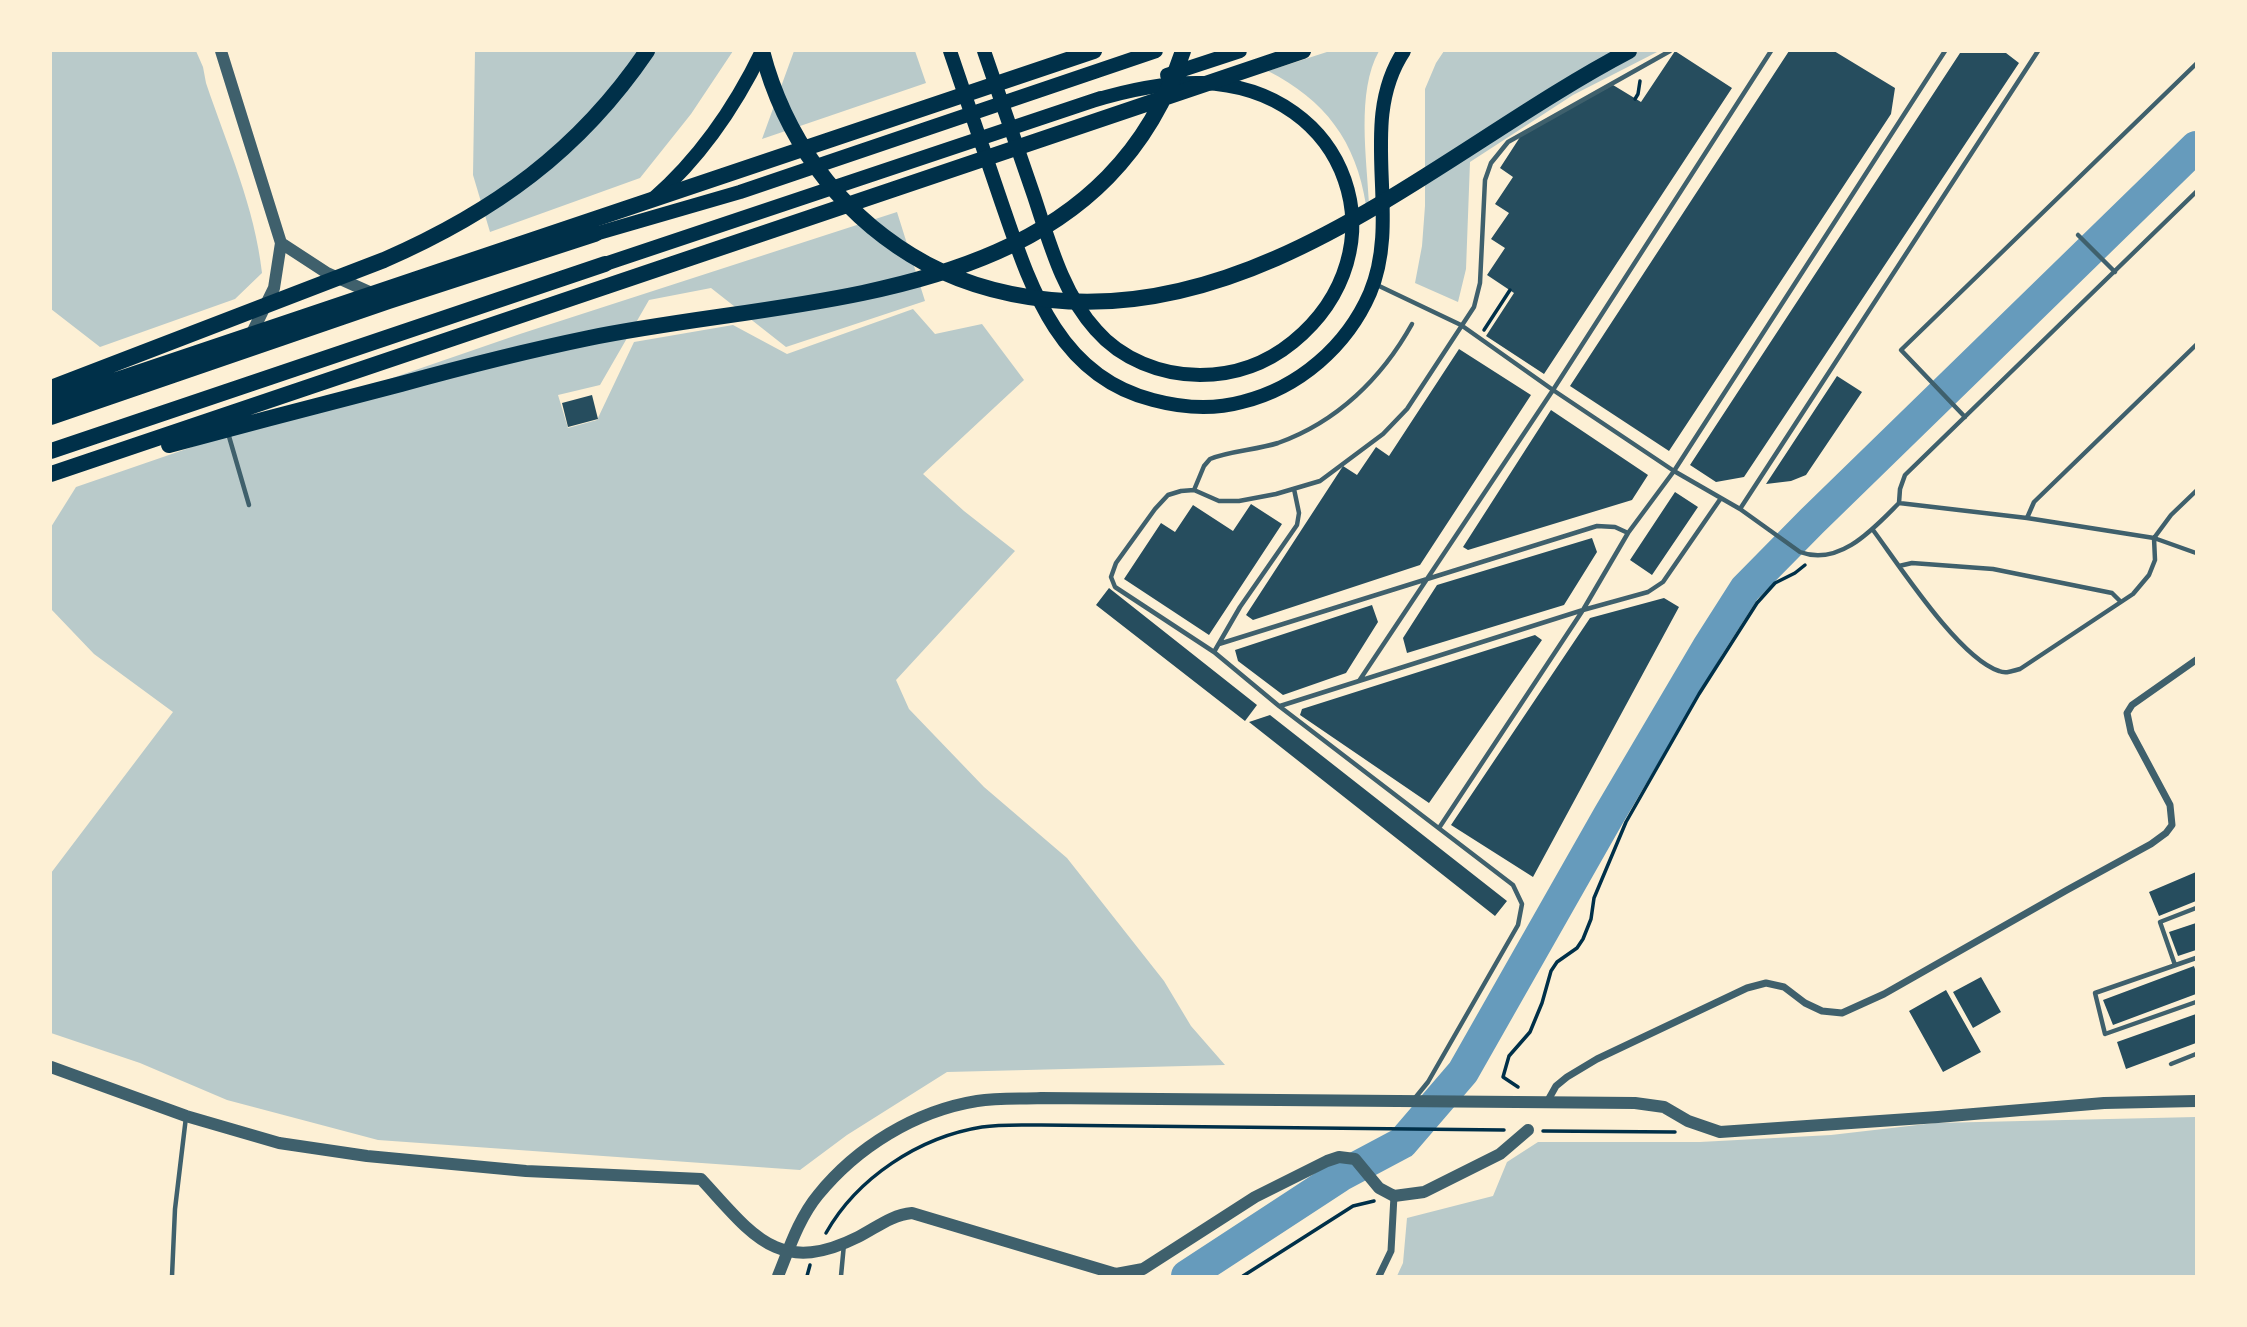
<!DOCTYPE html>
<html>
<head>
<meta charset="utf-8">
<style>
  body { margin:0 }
  #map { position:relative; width:2247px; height:1327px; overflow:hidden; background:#fdf0d5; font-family:"Asap Condensed",sans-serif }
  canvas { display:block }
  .frame { position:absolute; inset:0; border:52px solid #fdf0d5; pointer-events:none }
</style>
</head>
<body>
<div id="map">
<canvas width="2247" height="1327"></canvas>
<div class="frame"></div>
</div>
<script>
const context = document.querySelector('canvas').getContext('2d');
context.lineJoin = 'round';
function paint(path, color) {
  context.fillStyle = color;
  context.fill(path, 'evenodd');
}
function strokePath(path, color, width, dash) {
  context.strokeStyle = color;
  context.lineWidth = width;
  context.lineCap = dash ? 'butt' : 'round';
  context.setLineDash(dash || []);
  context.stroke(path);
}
paint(new Path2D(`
  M51 51H196L203 67 206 83C227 145 255 208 262 273L235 299 100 347 51 309Z
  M475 51H733L691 114 640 178 490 232 473 175Z
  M794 51H915L926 83 762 139Z
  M1330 51H1379C1356 92 1367 159 1369 204L1366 205C1356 141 1325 100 1268 71Z
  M1444 51H1659L1573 95 1470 162 1466 269 1458 302 1415 283 1422 246 1425 206V89L1436 63Z
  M897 212 925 301 786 347 711 288 649 300 600 385 558 395 568 428 597 420 634 342 733 325 787 354 913 309 935 334 982 324 1024 380 923 474 964 511 1015 551 896 680 909 709 984 787 1067 858 1164 981 1191 1026 1225 1065 947 1072 847 1135 800 1170 378 1140 227 1100 140 1063 51 1033V873L173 712 94 654 51 609V527L76 487 520 334Z
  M2196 1117V1276H1397L1403 1263 1407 1218 1493 1196 1507 1162 1538 1142H1700L1831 1135 1935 1123Z`), '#b9caca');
strokePath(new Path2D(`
  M1187 1276 1340 1176 1402 1143 1463 1072 1609 815 1708 647 1745 589 1812 521 2196 147`), '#669bbc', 32);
paint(new Path2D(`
  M1675 51 1732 88 1544 374 1486 336 1514 293 1487 275 1505 248 1491 239 1509 213 1495 204 1513 177 1500 168 1522 134 1613 85 1641 102Z
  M1789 51H1834L1895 88 1891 114 1669 451 1570 386Z
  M1960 53H2006L2019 63 1744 477 1716 482 1690 465Z
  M1459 349 1531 395 1420 565 1253 620 1246 615 1343 466 1357 475 1376 447 1389 456Z
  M1837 376 1862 392 1806 475 1791 481 1766 484Z
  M592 395 598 419 568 427 562 403Z
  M1551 410 1648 475 1632 500 1468 550 1463 547Z
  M1675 492 1698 507 1652 575 1630 560Z
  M1251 504 1282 524 1209 635 1124 579 1161 523 1175 532 1193 505 1233 531Z
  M1592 538 1597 552 1564 605 1407 653 1403 638 1437 585Z
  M1109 588 1257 705 1245 721 1096 605Z
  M1664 598 1679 607 1533 877 1451 825 1590 618Z
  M1372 605 1378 622 1346 673 1283 695 1238 661 1235 650Z
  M1535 635 1542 640 1429 803 1300 715 1302 709Z
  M1270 715 1507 901 1495 916 1249 722Z
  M2196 872V901L2159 916 2149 892Z
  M2196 923V950L2178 956 2169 932Z
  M2194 966 2196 972V994L2113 1025 2103 1000Z
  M1981 977 2001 1012 1973 1028 1953 992Z
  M1946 990 1981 1052 1943 1072 1909 1011Z
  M2196 1014V1043L2126 1069 2117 1042Z`), '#264d5e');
strokePath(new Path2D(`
  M1635 99 1638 94 1640 81
  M1484 330 1510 290
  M1518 1087 1503 1077 1509 1056 1530 1032 1542 1003 1551 971 1557 962 1577 948 1583 939 1591 919 1594 898 1626 822 1699 694 1757 603 1775 583 1795 573 1805 565
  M1543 1131 1675 1132
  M826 1233C857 1178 919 1137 982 1127 1001 1124 1021 1125 1041 1125L1504 1130
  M807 1276 810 1265
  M1243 1276 1353 1206 1374 1201`), '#003049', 3.5);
strokePath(new Path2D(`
  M2078 235 2115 272
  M1377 285 1461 325 1553 390 1674 471 1740 509 1800 552C1840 567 1874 528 1899 503L2027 518 2154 538 2196 553
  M1965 417 1901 350 2196 64
  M228 433 249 505
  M1194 490 1204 466 1210 459C1229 451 1256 450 1278 443 1337 422 1382 378 1412 324
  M1899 503 1900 489 1905 475 2196 192
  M1740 509 2038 51
  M2027 518 2034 502 2196 345
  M1873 530C1899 565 1959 658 1999 671 2006 674 2012 671 2020 669L2133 594 2149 575 2155 560 2154 538 2171 515 2196 491
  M1899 566 1912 563 1993 569 2112 593 2121 602
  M1219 644 1597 526 1615 527 1628 533
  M1214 652 1240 607 1297 525 1299 513 1294 489
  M1359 681 1553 390 1771 51
  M1280 706 1583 610 1648 592 1663 582 1721 498
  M1439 828 1583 610 1628 533 1674 471 1945 51
  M2196 958 2095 993 2105 1034 2196 1002
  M2175 965 2160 922 2196 908
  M2171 1064 2196 1054
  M1415 1098 1428 1082 1518 925 1522 904 1513 885 1279 706 1214 652 1115 587 1111 577 1116 563 1155 509 1168 495 1181 491 1194 490 1219 501H1239L1276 494 1320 481 1383 434 1407 409 1474 307 1480 283 1485 180 1491 163 1508 142 1670 51
  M172 1276 175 1209 186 1117
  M841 1276 844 1244`), '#3f606c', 4.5);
strokePath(new Path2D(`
  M1547 1102 1556 1086 1567 1077 1597 1059 1747 988 1766 983 1784 987 1805 1003 1822 1011 1842 1013 1884 994 2067 890 2151 844 2166 833 2172 825 2170 805 2131 732 2127 713 2132 705 2196 660
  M1379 1276 1391 1251 1394 1196`), '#3f606c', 7);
strokePath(new Path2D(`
  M221 51 281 243 274 288 249 339
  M281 243 327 273 376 295
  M51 1067 186 1116 279 1143 367 1156 526 1171 701 1179C752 1234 778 1277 858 1237 876 1228 891 1215 912 1213L1116 1274 1143 1269 1255 1197 1327 1161 1339 1157 1355 1159 1379 1188 1394 1196 1424 1192 1500 1154 1528 1130
  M778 1276C789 1249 799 1218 818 1195 857 1147 915 1111 977 1101 998 1098 1020 1099 1041 1098L1635 1103 1664 1107 1688 1121 1720 1132 1938 1117 2104 1103 2196 1101`), '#3f606c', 12);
strokePath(new Path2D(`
  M950 51C967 101 984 151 1001 201 1030 285 1057 376 1153 400 1183 408 1213 410 1242 402 1299 388 1347 346 1370 293 1403 215 1356 123 1404 51
  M984 51C1001 99 1017 148 1034 196 1049 241 1063 294 1096 330 1121 359 1161 375 1200 375 1234 375 1266 364 1293 342 1405 250 1349 88 1202 83 1164 82 1128 90 1092 101
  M1167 75 1240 51
  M653 199C700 158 735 107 762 51
  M595 234 740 192 1156 51
  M605 264 1101 98`), '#003049', 14);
strokePath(new Path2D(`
  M762 51C784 136 836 209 911 255 953 281 1002 295 1051 300 1268 322 1449 145 1629 51
  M51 388 384 260C494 212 579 151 647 51
  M51 402 1094 51
  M51 417 389 301 595 234
  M169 445C246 424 324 404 401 384 463 367 526 351 589 338 808 293 1097 309 1183 51
  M51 451 605 264
  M51 474 1303 51`), '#003049', 16);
</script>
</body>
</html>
